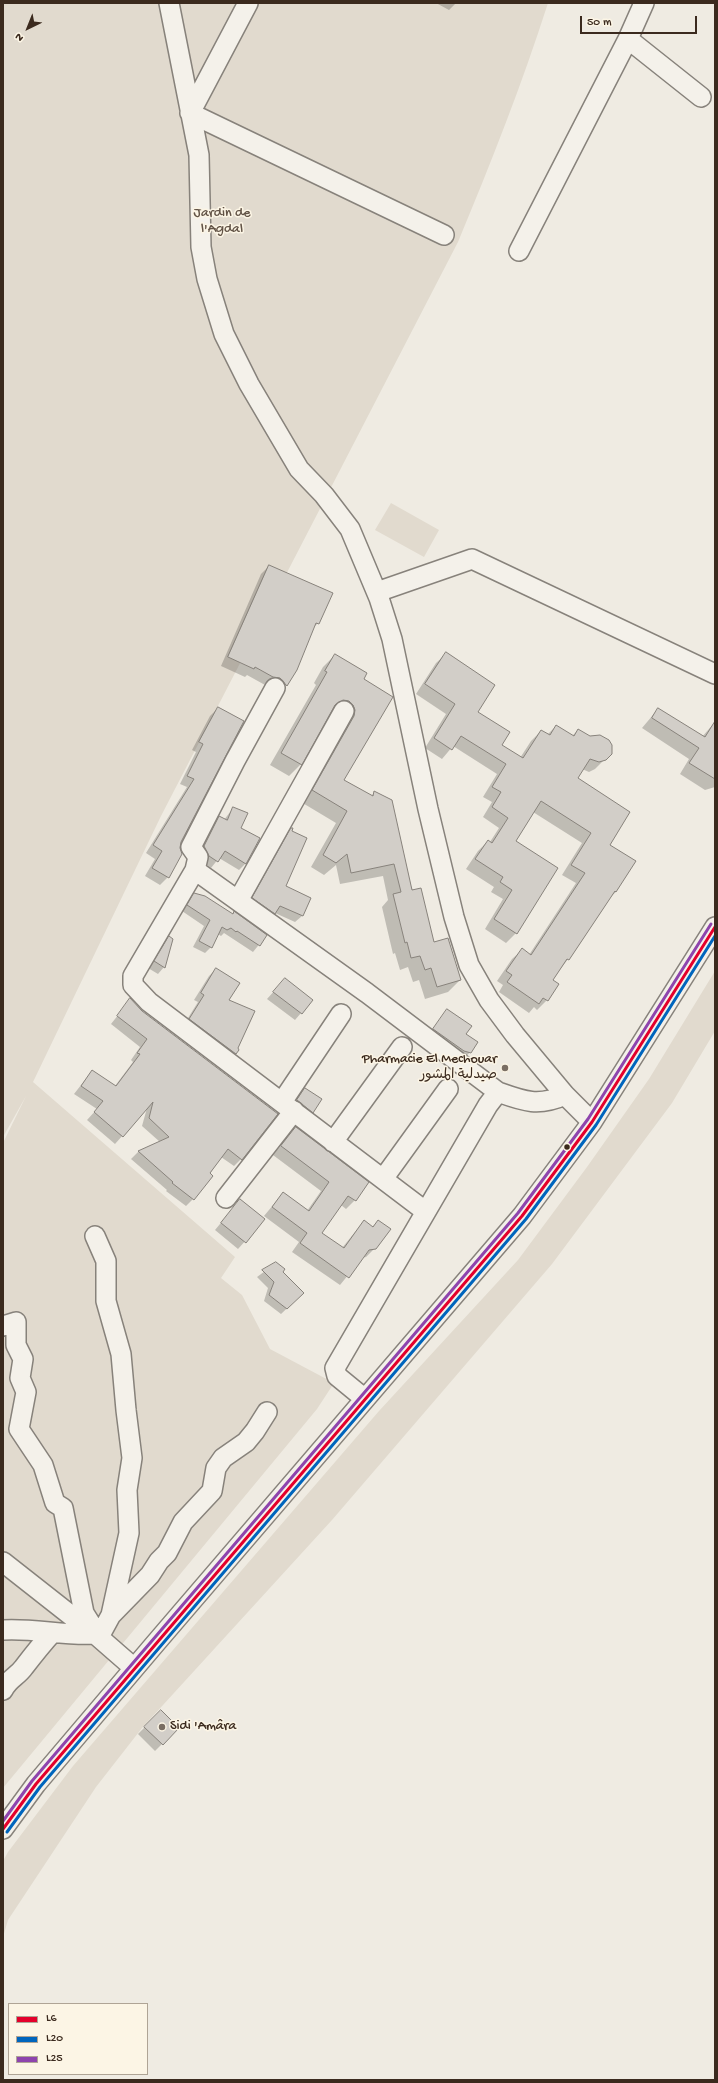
<!DOCTYPE html>
<html>
<head>
<meta charset="utf-8">
<style>
  body { margin:0 }
  #map { position:relative; width:718px; height:2083px; overflow:hidden; background:#efebe2; font-family:"Gochi Hand",sans-serif }
  canvas { display:block }
  .frame { position:absolute; inset:0; border:4px solid #3b2a1e; pointer-events:none }
  .legend { position:absolute; left:8px; top:2003px; width:140px; height:72px; box-sizing:border-box; background:#fcf5e5; border:1px solid #afa495; margin:0; padding:5px 7px; list-style:none; font-size:12px; color:#3b2a1e }
  .legend li { display:flex; align-items:center; gap:8px; height:20px }
  .legend b { width:20px; border:1px solid #afa495 }
  .north { position:absolute; left:8px; top:8px; width:40px; height:40px; -webkit-text-stroke:3px #fcf5e5; paint-order:stroke; rotate:223deg; font-size:11px; font-weight:700; line-height:16px; text-align:center; color:#3b2a1e }
  .north::after { content:''; display:block; margin:auto; width:14px; height:18px; background:#3b2a1e; clip-path:polygon(50% 0,100% 100%,50% 72%,0 100%) }
  .scale { position:absolute; left:580px; top:16px; width:117px; height:18px; box-sizing:border-box; border:2px solid #3b2a1e; border-top:0; padding-left:5px; font-size:12px; line-height:14px; white-space:nowrap; color:#3b2a1e; -webkit-text-stroke:3px #fcf5e5; paint-order:stroke }
</style>
</head>
<body>
<div id="map">
<canvas width="718" height="2083"></canvas>
<div class="frame"></div>
<ul class="legend">
<li><b style="height:5px;background:#e4002b"></b>L6</li>
<li><b style="height:5px;background:#0065bd"></b>L20</li>
<li><b style="height:5px;background:#8e44ad"></b>L25</li>
</ul>
<div class="north">N</div>
<div class="scale">50 m</div>
</div>
<script>
const context = document.querySelector('canvas').getContext('2d');
context.lineJoin = 'round';
function paint(path, color) {
  context.fillStyle = color;
  context.fill(path, 'evenodd');
}
function strokePath(path, color, width, dash) {
  context.strokeStyle = color;
  context.lineWidth = width;
  context.lineCap = dash ? 'butt' : 'round';
  context.setLineDash(dash || []);
  context.stroke(path);
}
function drawText(font, color, halo, rows, align = 'center') {
  context.font = font + ' "Gochi Hand","Playpen Sans Arabic",sans-serif';
  context.lineWidth = 3;
  context.setLineDash([]);
  context.textBaseline = 'middle';
  context.strokeStyle = halo;
  context.fillStyle = color;
  for (const [text, x, y, turn = 0] of rows) {
    context.save();
    context.translate(x, y);
    context.rotate((+turn || 0) * Math.PI / 180);
    context.textAlign = isNaN(turn) ? turn : align;
    if (halo) context.strokeText(text, 0, 0);
    context.fillText(text, 0, 0);
    context.restore();
  }
}
paint(new Path2D(`
  M3 3H548C522 84 491 163 458 242L161 816 33 1082 235 1257 221 1278 242 1295 270 1349 334 1383 317 1409 3 1788V1143L26 1096 3 1137Z
  M391 503 439 530 424 557 375 530Z
  M715 971V1031L672 1103 552 1264 332 1520 142 1728 96 1787 8 1920 3 1937V1861L8 1852 73 1766 379 1411 518 1260 587 1167 649 1079Z`), '#e1dace');
paint(new Path2D(`
  M436 3H456L449 10Z
  M269 566 318 623 312 629 286 685 278 693 272 686 265 685 247 675 245 677 221 666 261 574Z
  M446 654 476 713 500 746 520 758 531 741 541 731 547 735 556 726 572 736 578 730 611 753 595 769 589 772 582 769 576 779 609 845 634 861 616 892 608 899 568 959 552 980 547 1000 537 1010 534 1007 529 1013 499 992 503 985 497 981 512 959 522 950 529 955 576 883 562 875 582 843 533 812 515 841 516 933 506 943 485 929 503 899 491 892 494 887 466 869 478 851 488 841 490 842 499 828 483 817 492 802 483 797 497 774 453 746 442 759 425 748 446 714 416 694 436 663Z
  M335 655 362 679 343 780 371 796 375 792 433 943 460 980 448 992 425 999 419 980 413 982 408 967 400 970 395 953 393 954 382 907 388 900 383 876 340 884 336 865 324 875 311 867 336 823 301 802 337 713 331 712 301 764 289 776 270 765 316 685 314 683 323 667Z
  M218 708 180 842 168 877 160 885 145 876 155 859 146 853 187 787 180 784 196 752 192 750 210 716Z
  M658 709 702 737 715 722V787L705 790 680 774 689 759 642 728Z
  M233 808 240 828 259 838 245 864 239 870 219 858 211 868 203 862 198 853 213 824 219 817 224 820Z
  M292 829 284 887 310 899 302 916 295 922 275 913 268 920 246 905 285 836Z
  M194 894 266 936 253 952 224 933 221 936 218 934 211 947 205 953 193 947 204 926 182 911Z
  M169 937 164 967 158 974 148 968 162 944Z
  M216 969 228 1000 235 1053 228 1060 183 1026 198 1002 194 1000 209 976Z
  M285 979 301 1013 295 1020 267 999Z
  M130 1000 241 1159 234 1166 221 1157 193 1199 186 1206 166 1191 167 1190 131 1159 138 1152 160 1142 142 1126 147 1108 115 1144 87 1120 97 1109 74 1094 92 1071 115 1086 133 1062 131 1060 140 1047 111 1024Z
  M448 1010 465 1035 470 1052 464 1059 427 1036Z
  M305 1089 312 1112 307 1118 292 1106Z
  M296 1128 355 1200 346 1209 341 1205 321 1233 342 1248 364 1221 372 1227 378 1221 375 1248 366 1257 362 1258 340 1285 292 1252 299 1242 264 1216 283 1193 307 1211 321 1191 273 1155Z
  M234 1207 264 1220 238 1249 215 1230Z
  M276 1263 281 1272 303 1293 281 1314 264 1301 268 1288 257 1277Z
  M161 1711 178 1728 155 1751 138 1734Z`), '#0003');
const building = new Path2D(`
  M269 565 333 593 319 624 316 623 297 670 287 686 280 678 273 677 255 667 254 669 228 657Z
  M446 652 495 685 478 712 510 732 502 745 523 758 541 730 550 735 556 725 574 736 578 729 590 736 600 735 609 740 612 745V754L606 760 599 762 590 759 578 778 630 812 610 845 636 861 616 892 615 891 569 960 567 959 553 980 559 984 548 1001 543 998 539 1004 507 982 512 975 506 971 522 948 531 955 585 873 571 865 591 833 541 801 516 841 558 868 517 934 494 919 512 890 500 882 503 877 475 859 488 840 492 843 508 818 492 807 501 792 492 787 506 764 461 736 452 750 434 738 455 704 425 684Z
  M335 654 367 673 364 679 393 697 344 780 373 796 374 791 392 800 412 890 421 888 434 942 448 938 461 980 437 987 431 968 425 970 420 956 411 958 407 942 405 943 393 894 401 892 394 864 351 873 347 854 336 863 323 855 347 811 312 790 354 716 355 710 353 705 349 701 343 700 335 705 302 765 281 753 327 672 325 671Z
  M218 707 244 721 181 842 180 848 182 854 169 878 152 868 162 851 153 845 194 779 187 776 203 744 199 742Z
  M658 708 705 737 715 721V779L689 763 699 748 652 718Z
  M233 807 248 813 241 828 260 838 246 864 225 851 218 862 209 856 204 846 219 816 227 820Z
  M291 828H293L292 831 307 838 286 886 311 898 303 916 280 906 275 914 252 898Z
  M194 893 205 896 233 914 234 911 267 935 260 946 237 931 236 932 231 928 227 930 222 927 212 948 199 941 210 920 187 905Z
  M169 936 173 939 165 968 154 961Z
  M216 968 240 983 229 1000 255 1011 238 1048 239 1050 236 1054 189 1019 204 995 201 993Z
  M285 978 313 1000 302 1014 273 992Z
  M130 998 142 1011 278 1114 242 1160 228 1149 210 1173 213 1176 194 1200 172 1183 173 1182 138 1151 169 1137 149 1118 153 1102 123 1137 94 1112 103 1101 81 1086 92 1070 116 1086 140 1054 137 1053 147 1039 117 1016Z
  M447 1009 472 1026 466 1034 478 1042 471 1053 464 1051 433 1029Z
  M305 1088 322 1099 313 1113 297 1100Z
  M296 1127 369 1182 356 1201 348 1196 322 1233 344 1248 364 1220 373 1227 378 1220 391 1229 376 1249 369 1250 349 1278 300 1243 307 1233 272 1207 283 1192 309 1211 329 1182 281 1146Z
  M240 1199 265 1219 246 1243 221 1223Z
  M276 1262 285 1269 283 1272 304 1293 287 1309 269 1295 274 1282 262 1270Z
  M161 1710 179 1728 163 1745 144 1727Z`);
paint(building, '#d2cec8');
strokePath(building, '#87827b', 1);
const minor = new Path2D(`
  M169 3 199 155 201 247 207 279 224 334 249 384 299 469 324 495 350 529 379 598 392 639 428 809 454 917 469 965 489 1000 515 1035 565 1095 592 1122
  M248 3 190 113 444 235
  M628 39 701 97
  M519 251 628 39 644 3
  M377 592 472 559 715 674
  M275 688 235 761 191 847 198 857 195 870 133 976V985L149 1002 425 1211
  M195 870 367 993 498 1092
  M239 899 344 711
  M282 1102 341 1014
  M333 1142 402 1047
  M383 1179 448 1089
  M226 1198 294 1111
  M3 1326 16 1322V1345L23 1359 20 1378 26 1392 19 1429 43 1465 55 1503 63 1508 84 1613 99 1637 111 1615 129 1533 127 1490 132 1458 126 1410 121 1354 106 1301V1261L95 1236
  M365 1399 337 1376 335 1368 488 1105 498 1092C523 1101 538 1107 565 1095
  M3 1562 92 1632
  M111 1615 150 1575 159 1561 167 1553 183 1522 212 1491 216 1468 223 1458 246 1442 255 1431 267 1412
  M3 1630C34 1628 64 1636 95 1634L134 1668
  M3 1690C9 1678 17 1677 24 1667 34 1654 41 1645 52 1633
  M3 1829 36 1784 154 1645 522 1216 592 1122 715 927`);
strokePath(minor, '#87827b', 22);
strokePath(minor, '#f4f1ea', 19);
strokePath(new Path2D(`
  M3 1829 36 1784 522 1216 592 1122 715 927`), '#e4002b', 3);
strokePath(new Path2D(`
  M7 1832 40 1787 526 1219 596 1125 715 936`), '#0065bd', 3);
strokePath(new Path2D(`
  M3 1821 32 1781 518 1213 588 1119 711 924`), '#8e44ad', 3);
for (const [x, y, r, color] of [
  [505,1068,4,"#7a6e63"],
  [567,1147,3.5,"#3b2a1e"],
  [162,1727,4,"#7a6e63"]
]) {
  const dot = new Path2D();
  dot.arc(x, y, r, 0, 2 * Math.PI);
  context.fillStyle = color;
  context.fill(dot);
  strokePath(dot, '#fcf5e5', 1.5);
}
drawText('14px', '#625346', '#fcf5e5', [
  ["Jardin de",222,214],
  ["l'Agdal",222,230]
]);
drawText('14px', '#3b2a1e', '#fcf5e5', [
  ["Pharmacie El Mechouar",497,1060],
  ["صيدلية المشور",497,1076],
  ["Sidi 'Amâra",170,1727,"left"]
], 'right');
</script>
</body>
</html>
